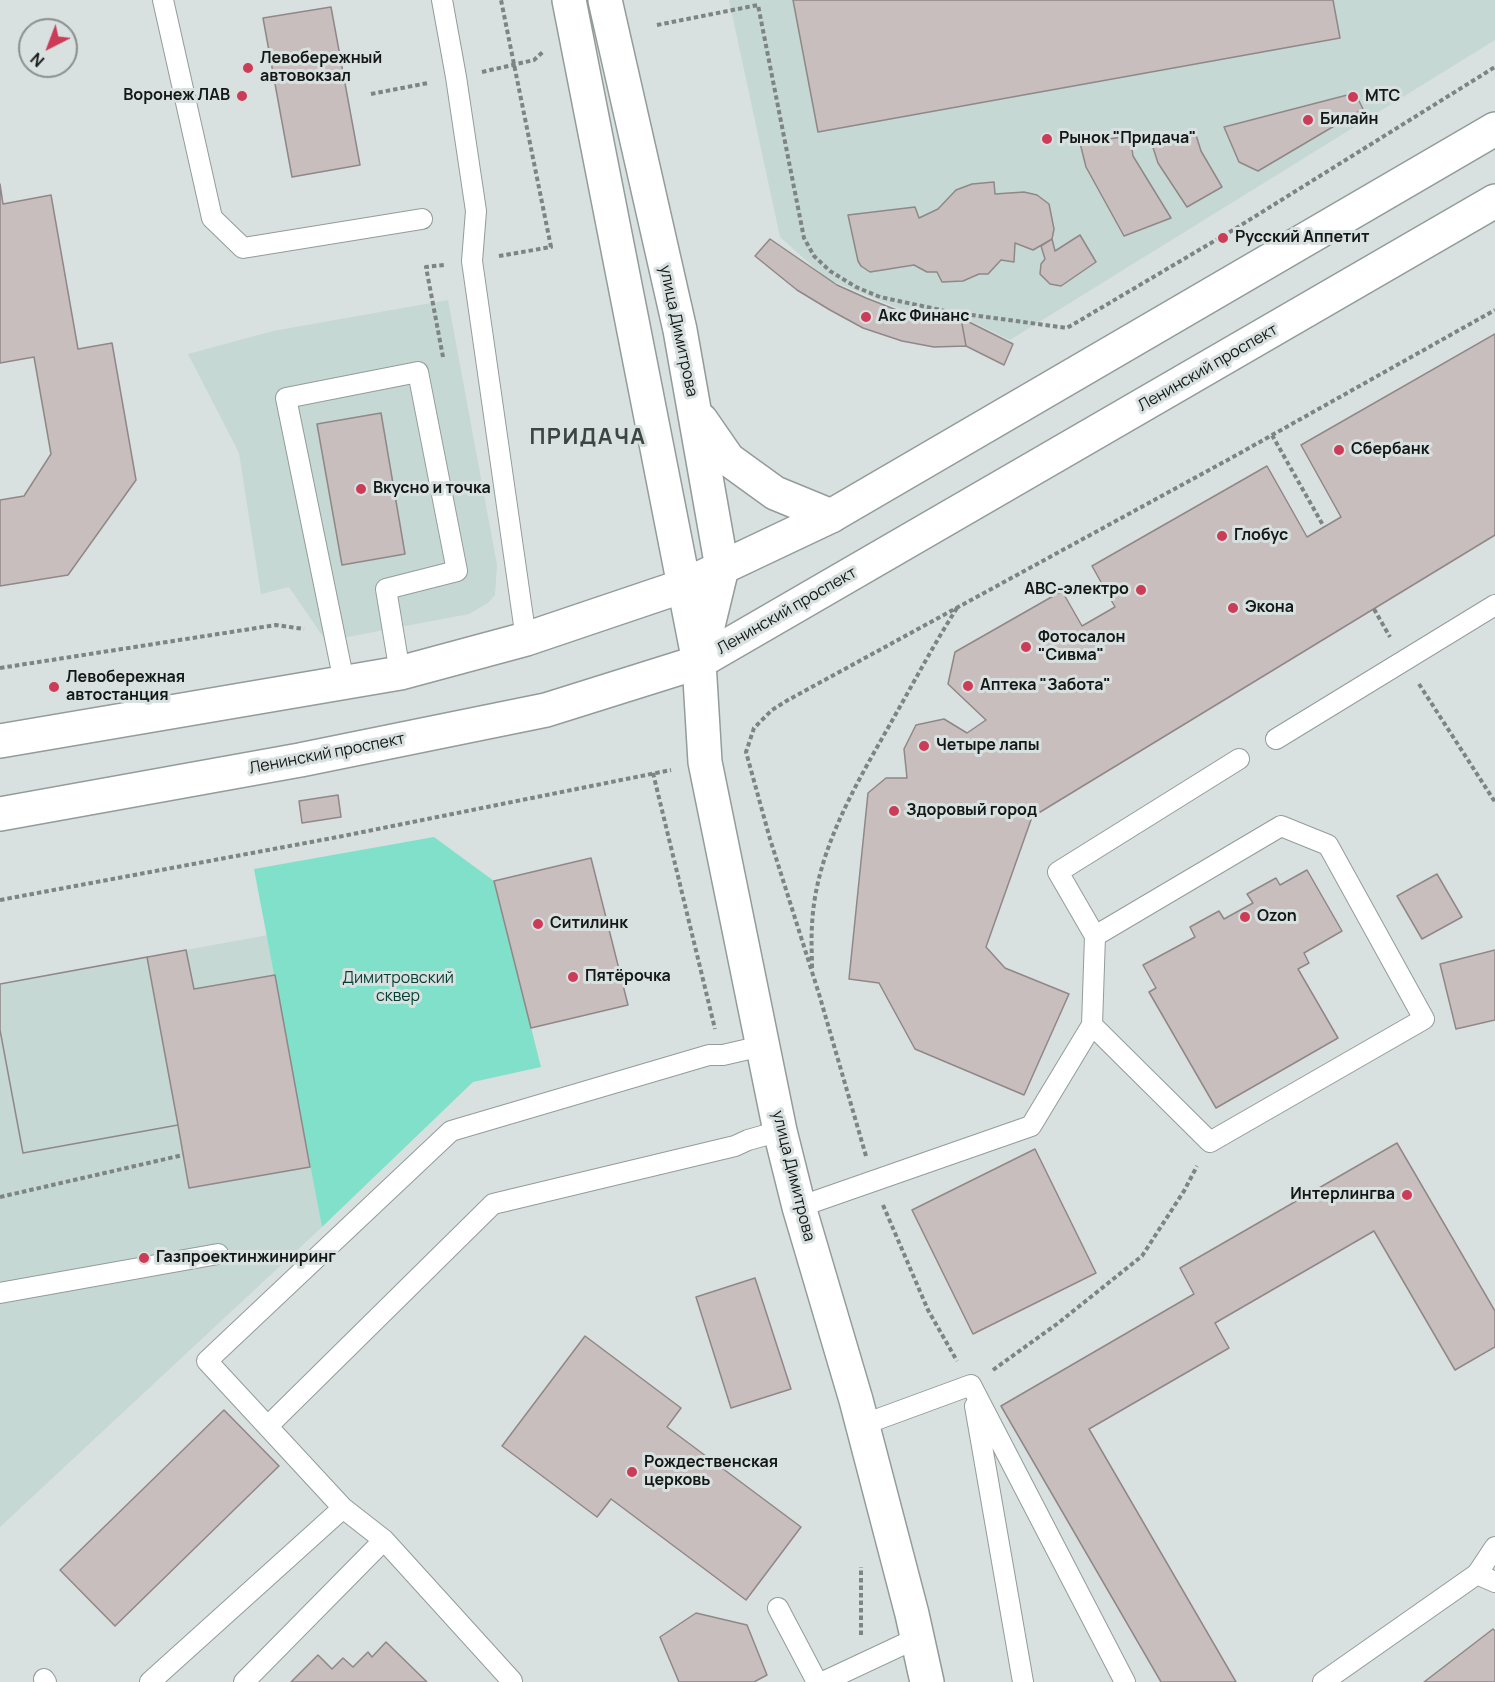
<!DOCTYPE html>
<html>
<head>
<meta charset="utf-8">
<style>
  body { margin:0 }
  #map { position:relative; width:1495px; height:1682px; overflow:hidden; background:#d8e1df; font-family:Manrope,sans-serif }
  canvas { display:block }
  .north { position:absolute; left:18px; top:18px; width:60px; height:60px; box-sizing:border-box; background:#d8e1df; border:2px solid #89908f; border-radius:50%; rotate:222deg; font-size:16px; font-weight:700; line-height:24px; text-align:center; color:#131716 }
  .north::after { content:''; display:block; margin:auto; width:21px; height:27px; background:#cc3c57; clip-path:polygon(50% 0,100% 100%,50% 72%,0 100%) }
</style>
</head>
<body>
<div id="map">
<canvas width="1495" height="1682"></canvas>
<div class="north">N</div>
</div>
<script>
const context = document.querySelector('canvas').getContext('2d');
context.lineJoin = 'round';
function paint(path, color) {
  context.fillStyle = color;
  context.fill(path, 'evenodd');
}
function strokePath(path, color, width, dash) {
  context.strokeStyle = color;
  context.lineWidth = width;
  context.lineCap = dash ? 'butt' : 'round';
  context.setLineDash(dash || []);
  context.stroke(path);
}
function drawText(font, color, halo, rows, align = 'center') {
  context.font = font + ' Manrope,sans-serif';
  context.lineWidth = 6;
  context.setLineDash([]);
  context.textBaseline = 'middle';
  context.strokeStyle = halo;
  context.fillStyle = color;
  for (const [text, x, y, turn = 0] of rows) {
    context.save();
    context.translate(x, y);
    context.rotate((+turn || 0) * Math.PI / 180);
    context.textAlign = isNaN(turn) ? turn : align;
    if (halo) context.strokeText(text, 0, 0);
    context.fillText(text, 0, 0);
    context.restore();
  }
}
paint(new Path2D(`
  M729 0H1495V40L1010 340 962 317 908 312 827 279 780 237Z
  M448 300 497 565 495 595 488 603 469 614 326 641 289 587 261 594 239 453 188 354 273 331Z
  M268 935 322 1227 0 1527V984Z`), '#c5d8d3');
paint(new Path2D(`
  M434 837 494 881 541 1067 473 1082 322 1227 254 869Z`), '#81e0ca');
const building = new Path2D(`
  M793 0H1333L1340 38 818 132Z
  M331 7 360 165 292 177 263 18Z
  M1355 93 1363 109 1258 171 1239 162 1224 127Z
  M1195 132 1201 151 1222 187 1187 207 1158 163 1150 138Z
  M1130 136 1133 156 1171 218 1124 236 1086 167 1080 143Z
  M994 182 995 194 1024 192 1037 195 1049 204 1054 229 1052 239 1033 250 1015 243 1014 262 1001 260 988 274H979L963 281 942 282 937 272H927L914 265 870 272 861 266 858 261 848 215 915 207 919 218 938 209 956 190 972 184Z
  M0 184 3 204 51 195 78 349 112 343 136 480 68 575 0 586V500L24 496 51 454 34 357 0 363Z
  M1080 235 1096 262 1061 286 1050 284 1040 274 1041 264 1045 259 1041 246 1052 239 1055 251Z
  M770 239 837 285 866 298 902 312 935 317 961 318 966 346 934 347 902 341 863 328 830 310 797 290 755 256Z
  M961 318 1013 344 1004 365 966 346Z
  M1495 334V535L1032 817 986 947 1005 968 1069 994 1024 1095 915 1049 879 983 849 979 868 793 886 778H907L904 749 916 725 944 719 967 733 986 720 948 684 955 652 1062 591 1082 626 1115 607 1092 566 1267 466 1307 537 1341 517 1301 445Z
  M381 413 405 554 342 565 317 424Z
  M338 795 341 817 302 823 299 801Z
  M591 858 628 1005 531 1028 494 881Z
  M1307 870 1342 931 1304 953 1309 963 1298 969 1338 1038 1216 1108 1149 992 1156 988 1143 965 1195 937 1190 927 1219 911 1224 919 1253 903 1247 894 1276 878 1280 885Z
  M1437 874 1462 917 1422 939 1397 896Z
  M186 950 194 989 275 975 310 1167 189 1188 178 1125 23 1153 0 1030V984Z
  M1495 950V1020L1456 1029 1440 964Z
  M147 957 178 1125 23 1153 0 1030V984Z
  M1397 1143 1495 1311V1347L1455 1370 1374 1231 1215 1323 1229 1348 1089 1429 1236 1682H1161L1001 1406 1194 1294 1180 1268Z
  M1035 1149 1096 1273 973 1334 912 1210Z
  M755 1278 791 1389 731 1408 696 1297Z
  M585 1336 681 1408 667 1427 801 1527 746 1600 611 1499 597 1517 502 1446Z
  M224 1410 279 1466 115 1626 60 1570Z
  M696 1613 747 1625 767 1675 754 1682H679L660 1637Z
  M1493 1629 1495 1631V1682H1424Z
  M386 1642 427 1682H291L318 1655 332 1669 343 1658 353 1667 368 1652 372 1657Z`);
paint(building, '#c8bebe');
strokePath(building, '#908788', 1.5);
const lane = new Path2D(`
  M163 0 212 218 243 248 422 219
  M442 0 456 77 476 211 472 261 526 639
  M344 682 286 398 418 372 457 571 386 589 400 673
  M1276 739 1495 605
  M1092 1025 1210 1142 1424 1019 1328 845 1281 826 1095 936
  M799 1207 1031 1126 1092 1025 1095 936 1058 872 1239 759
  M0 1293 218 1254
  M975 1406 1023 1682
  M862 1425 971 1385 1125 1682
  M268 1426 493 1204 735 1146 748 1140 780 1131
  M1477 1574 1495 1547
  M778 1608 817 1682
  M44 1679 46 1682
  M150 1682 343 1508
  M244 1682 384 1540
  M511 1682 512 1681 384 1540 343 1508 207 1361 451 1131 709 1055H723L762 1046
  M823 1682 917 1638
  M1323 1682 1477 1574 1495 1582`);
const secondary = new Path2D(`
  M569 0 699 662 705 762 780 1131 799 1207 856 1400 912 1614 927 1682
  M605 0 680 330 722 568 701 655
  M701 420 728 459 775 493 831 516`);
const primary = new Path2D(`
  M0 741 400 673 526 639 683 586 831 516 1495 129
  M0 814 300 760 546 710 699 662 1495 201`);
strokePath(lane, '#939c9a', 22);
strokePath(secondary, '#939c9a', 36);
strokePath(primary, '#939c9a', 36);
strokePath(new Path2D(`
  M657 25 758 5 804 238 814 256 830 271 856 287 880 297 950 312 1067 328 1238 227 1495 67
  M482 72 534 60 544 51
  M371 94 428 83
  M499 256 551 247 501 0
  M443 357 426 267 444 265
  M1272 435 1324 527
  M1374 609 1390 637
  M0 668 276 625 304 629
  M1419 684 1495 802
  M653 773 715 1029
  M0 900 338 837 671 770
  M812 968C812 954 811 940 812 926 815 851 857 783 893 719 914 682 934 644 957 608
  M866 1156 819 994 770 839 746 752 754 728 772 710 788 700 1233 457 1495 310
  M0 1197 183 1155
  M883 1205 928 1310 957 1361
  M993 1370 1057 1324 1142 1256 1184 1191 1197 1166
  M861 1635V1567`), '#7e8483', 4, [4.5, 3]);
strokePath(lane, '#fff', 20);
strokePath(secondary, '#fff', 33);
strokePath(primary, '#fff', 33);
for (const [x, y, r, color] of [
  [248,68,6,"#cc3c57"],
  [242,96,6,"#cc3c57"],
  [1353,97,6,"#cc3c57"],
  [1308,120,6,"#cc3c57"],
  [1047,139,6,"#cc3c57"],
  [1223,238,6,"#cc3c57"],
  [866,317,6,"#cc3c57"],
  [1339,450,6,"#cc3c57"],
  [361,489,6,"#cc3c57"],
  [1222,536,6,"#cc3c57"],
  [1141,590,6,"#cc3c57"],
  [1233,608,6,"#cc3c57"],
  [1026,647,6,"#cc3c57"],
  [968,686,6,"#cc3c57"],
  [54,687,6,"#cc3c57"],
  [924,746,6,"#cc3c57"],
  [894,811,6,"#cc3c57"],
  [1245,917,6,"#cc3c57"],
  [538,924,6,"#cc3c57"],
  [573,977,6,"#cc3c57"],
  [1407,1195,6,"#cc3c57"],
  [144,1258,6,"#cc3c57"],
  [632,1472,6,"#cc3c57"]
]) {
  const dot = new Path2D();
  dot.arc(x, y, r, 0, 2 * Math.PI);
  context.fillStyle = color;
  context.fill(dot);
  strokePath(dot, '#d8e1df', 2);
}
drawText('bold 16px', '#131716', '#d8e1df', [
  ["Левобережный",260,59],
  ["автовокзал",260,77],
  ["Воронеж ЛАВ",230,96,"right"],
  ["МТС",1365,97],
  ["Билайн",1320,120],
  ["Рынок \"Придача\"",1059,139],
  ["Русский Аппетит",1235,238],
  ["Акс Финанс",878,317],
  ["Сбербанк",1351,450],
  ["Вкусно и точка",373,489],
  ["Глобус",1234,536],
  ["АВС-электро",1129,590,"right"],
  ["Экона",1245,608],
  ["Фотосалон",1038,638],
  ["\"Сивма\"",1038,656],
  ["Левобережная",66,678],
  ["автостанция",66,696],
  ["Аптека \"Забота\"",980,686],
  ["Четыре лапы",936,746],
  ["Здоровый город",906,811],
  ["Ozon",1257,917],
  ["Ситилинк",550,924],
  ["Пятёрочка",585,977],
  ["Интерлингва",1395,1195,"right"],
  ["Газпроектинжиниринг",156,1258],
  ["Рождественская",644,1463],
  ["церковь",644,1481]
], 'left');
drawText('16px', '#131716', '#d8e1df', [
  ["улица Димитрова",678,331,78],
  ["Ленинский проспект",1208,368,-30],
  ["Ленинский проспект",787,611,-30],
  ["Ленинский проспект",327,754,-11],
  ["улица Димитрова",793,1176,76]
]);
drawText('16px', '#003f34', '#d8e1df', [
  ["Димитровский",398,979],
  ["сквер",398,997]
]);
context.letterSpacing = '1.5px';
drawText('bold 22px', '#3d4543', '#d8e1df', [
  ["ПРИДАЧА",588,438]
]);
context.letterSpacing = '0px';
</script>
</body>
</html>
